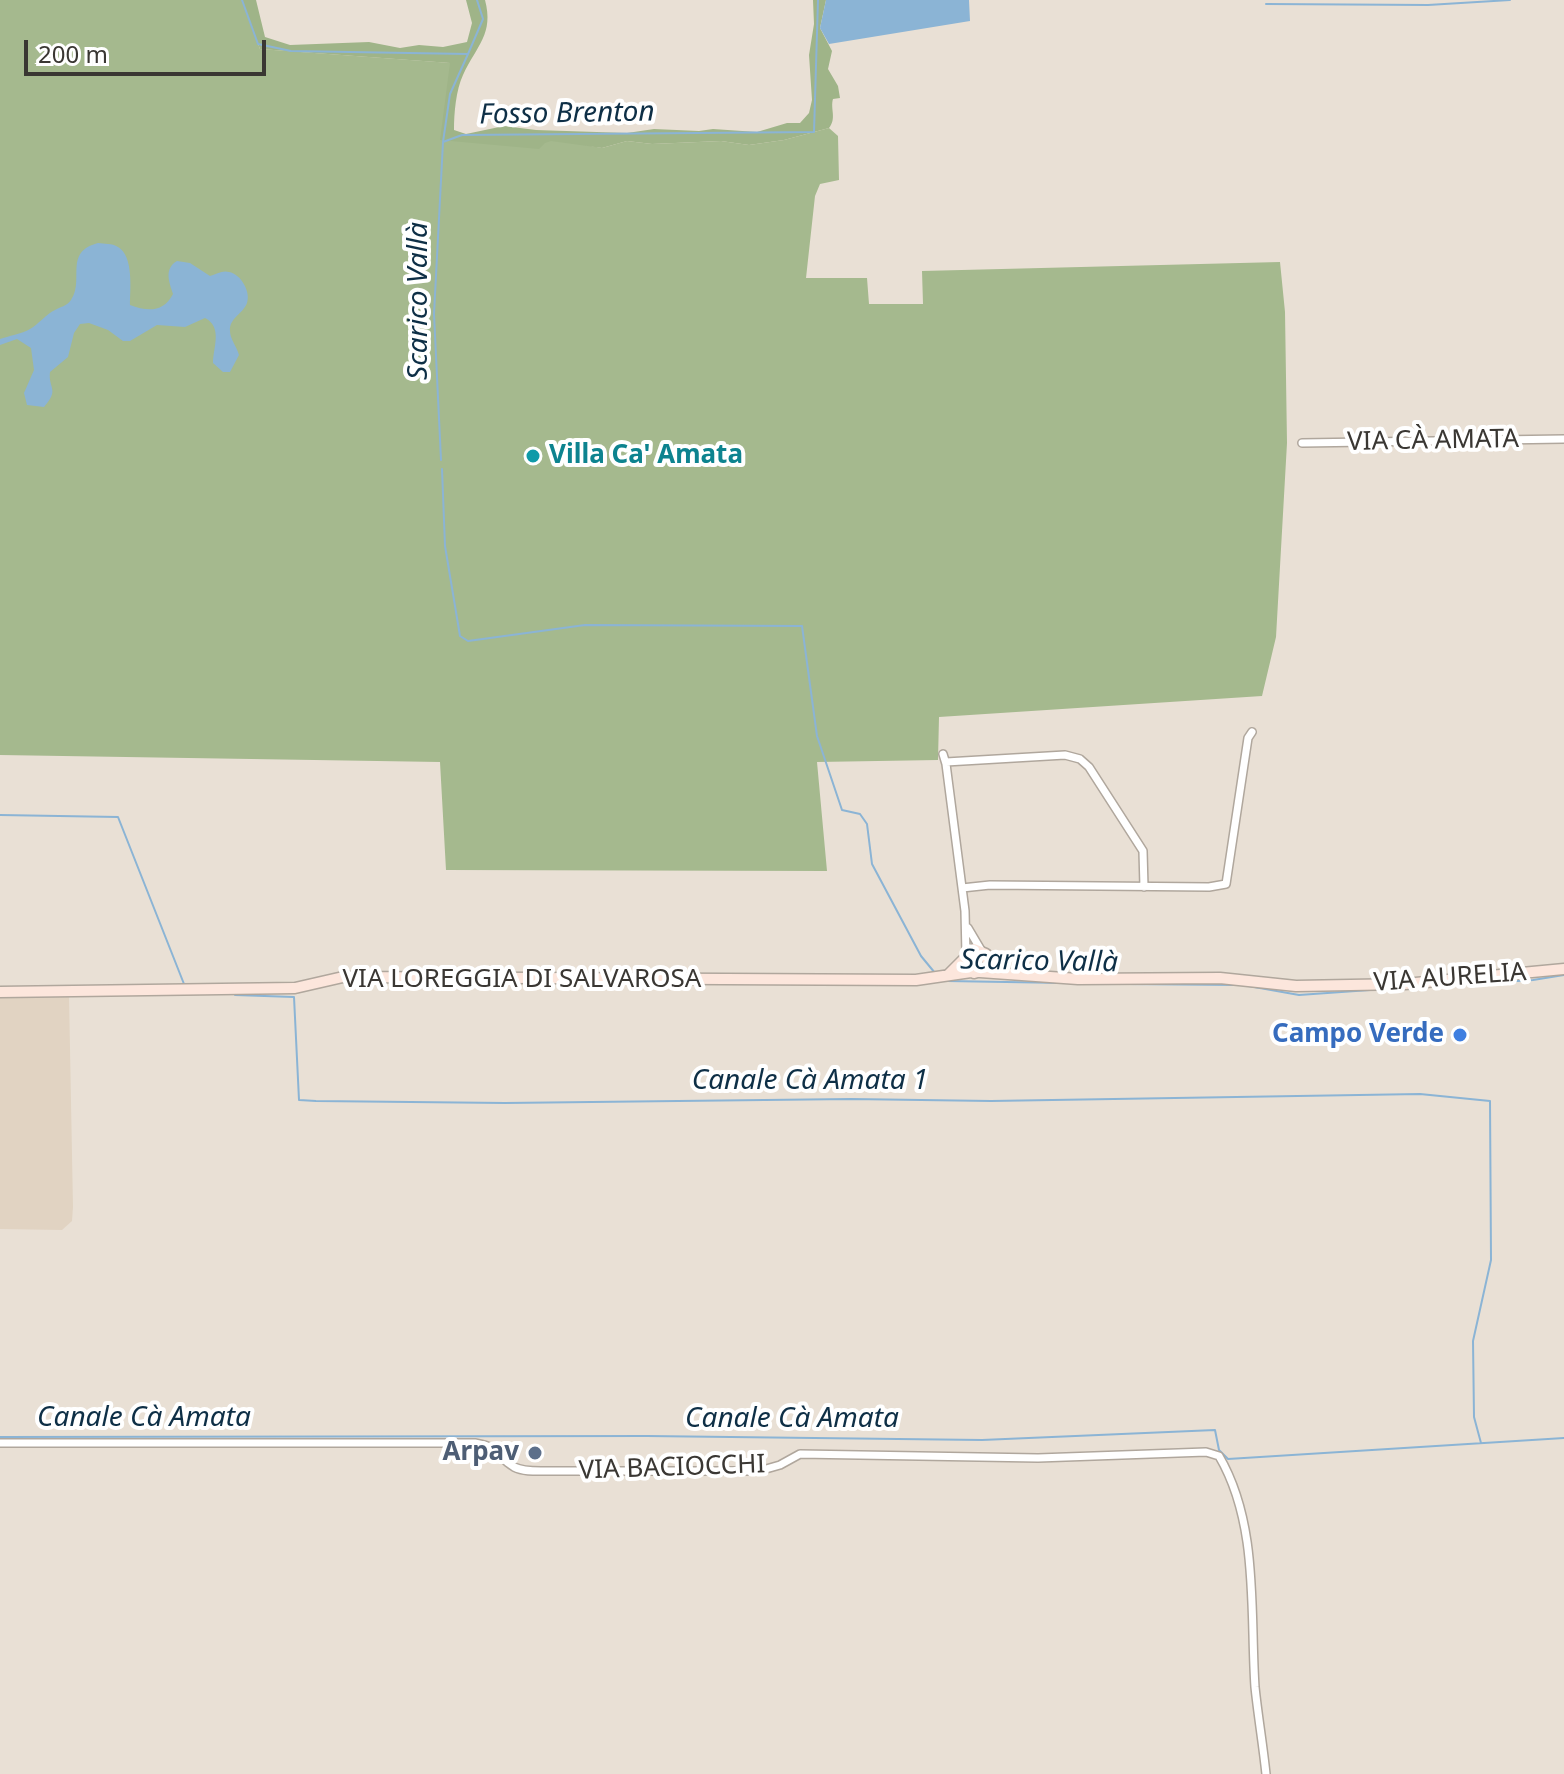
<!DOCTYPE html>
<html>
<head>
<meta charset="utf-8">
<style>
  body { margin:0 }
  #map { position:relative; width:1564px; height:1774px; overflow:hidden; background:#e9e0d5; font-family:"Noto Sans",sans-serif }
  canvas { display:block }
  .scale { position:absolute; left:24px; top:40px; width:242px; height:36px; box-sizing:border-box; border:4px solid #3a3733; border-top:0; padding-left:10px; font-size:24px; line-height:28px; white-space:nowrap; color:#3a3733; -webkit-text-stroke:6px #fff; paint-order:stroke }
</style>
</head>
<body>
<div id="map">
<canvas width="1564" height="1774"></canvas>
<div class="scale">200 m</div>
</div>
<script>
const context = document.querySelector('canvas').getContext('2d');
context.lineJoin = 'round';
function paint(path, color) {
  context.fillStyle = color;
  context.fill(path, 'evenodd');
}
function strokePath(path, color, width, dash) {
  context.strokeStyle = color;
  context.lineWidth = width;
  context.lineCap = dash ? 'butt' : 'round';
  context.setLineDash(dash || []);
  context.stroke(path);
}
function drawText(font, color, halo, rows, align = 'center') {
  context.font = font + ' "Noto Sans",sans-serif';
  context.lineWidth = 8;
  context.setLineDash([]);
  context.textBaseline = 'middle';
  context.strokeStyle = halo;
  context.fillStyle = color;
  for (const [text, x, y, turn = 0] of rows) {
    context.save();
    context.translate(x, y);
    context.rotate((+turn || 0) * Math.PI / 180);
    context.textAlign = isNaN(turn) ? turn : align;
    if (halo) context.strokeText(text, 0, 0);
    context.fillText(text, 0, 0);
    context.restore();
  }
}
paint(new Path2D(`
  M0 993 69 995 73 1207 72 1221 62 1230 0 1229Z`), '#e1d3c2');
paint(new Path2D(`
  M0 0H242L260 49 451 63 441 140 564 141 602 148 627 141 652 144 721 141 749 145 784 140 829 128 838 136 839 180 820 184 815 196 806 278H867L869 304H923L922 271 1280 262 1285 312 1287 443 1276 637 1262 696 939 717 938 760 817 762 827 871 446 870 440 762 0 755Z`), '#a5b98e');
paint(new Path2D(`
  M242 0H256L265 37 290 45 369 42 400 48 419 45 443 47 467 42 472 23 466 0H485C494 34 477 45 463 75 456 90 454 113 454 130L466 134 504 126 536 130 627 133 654 129 699 131 713 129 757 132 787 123H800L809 113 812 100 809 55 814 24 813 0H826L820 28 832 51 828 69 838 86 840 98 833 99C830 109 837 118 829 128L784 140 749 145 721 141 652 144 627 141 602 148 551 141 545 143 539 149 440 140 450 63 260 49Z`), '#9fb488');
paint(new Path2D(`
  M826 0H969L970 21 829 44 820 28Z
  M98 243C104 244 112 243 118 247 134 256 130 290 130 305 148 312 164 312 173 294 170 284 163 269 177 261L190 263 210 276C216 274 223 270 229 272 241 274 251 292 247 303 243 314 229 318 230 331 230 339 237 347 239 355L230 372H223L213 363C213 348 223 327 205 318L185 327 157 325 130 341H123L108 330 89 323 80 324 74 333 68 357 50 372C48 389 60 389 44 407L27 405 24 393 34 370 31 348 17 339 0 345V339C8 336 22 334 30 329 39 324 46 314 55 310 60 307 67 306 71 300 85 280 63 252 98 243Z`), '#8bb4d5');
strokePath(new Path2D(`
  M242 0 258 44 291 51 468 54 450 94 443 142 462 135 814 132 818 0
  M1266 4 1428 5 1510 0
  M468 54 483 19 477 0
  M441 460 434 314 443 142
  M442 469 445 546 460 636 468 641 585 625 802 626 817 736 842 810 860 814 867 824 872 864 921 956 935 973
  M0 815 118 817 184 984H220
  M947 981 1065 983
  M1127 984 1237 985
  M1243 985 1299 995 1384 989
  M1438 986 1533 980 1564 975
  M235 995 294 997 299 1100 316 1101 505 1103 851 1099 991 1101 1420 1094 1490 1101 1491 1260 1473 1341 1474 1417 1481 1443
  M0 1437 647 1436 982 1440 1215 1430 1219 1450 1228 1459 1564 1438`), '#8bb4d5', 2);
const street = new Path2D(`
  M1302 443 1564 439
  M943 754 946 764 965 911 966 955
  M946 762 1065 755 1080 759 1089 767 1143 851 1144 887
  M962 888 990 885 1209 887 1226 884 1248 738 1252 732
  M968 928 981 950
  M0 1443H475C503 1448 495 1456 514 1467 524 1472 537 1471 548 1471H759L780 1465 800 1454 1038 1458 1206 1452 1219 1456C1259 1524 1250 1612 1255 1687 1258 1716 1263 1745 1266 1774`);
const secondary = new Path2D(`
  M980 972 1078 979 1220 978 1296 986 1405 984 1564 969
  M948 975 974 949 986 954 988 964 984 970 974 973 966 967 964 959
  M0 992 295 988 343 977 916 980 971 972`);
strokePath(street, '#b0a79d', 10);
strokePath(secondary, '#b0a79d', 13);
strokePath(street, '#fff', 7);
strokePath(secondary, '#fce6dc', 10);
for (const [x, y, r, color] of [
  [533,456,8,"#0f9aa8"],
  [1460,1035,8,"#3f7fe0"],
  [535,1453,8,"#5c6f8a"]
]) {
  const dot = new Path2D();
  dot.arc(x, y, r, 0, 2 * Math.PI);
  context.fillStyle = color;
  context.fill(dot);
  strokePath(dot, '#fff', 3);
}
drawText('26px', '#3a3733', '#fff', [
  ["VIA CÀ AMATA",1433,441,-1],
  ["VIA AURELIA",1450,978,-4],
  ["VIA LOREGGIA DI SALVAROSA",522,980],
  ["VIA BACIOCCHI",672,1468,-2]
]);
drawText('bold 26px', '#0d838f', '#fff', [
  ["Villa Ca' Amata",549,456]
], 'left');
drawText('bold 26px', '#366cbe', '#fff', [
  ["Campo Verde",1444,1035]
], 'right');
drawText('bold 26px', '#4e5e75', '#fff', [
  ["Arpav",519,1453]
], 'right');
drawText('italic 28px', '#0e2f46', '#fff', [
  ["Fosso Brenton",567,114,-1],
  ["Scarico Vallà",419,301,-90],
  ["Scarico Vallà",1039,962,1],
  ["Canale Cà Amata 1",810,1081],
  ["Canale Cà Amata",144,1418],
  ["Canale Cà Amata",792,1419]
]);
</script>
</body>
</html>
